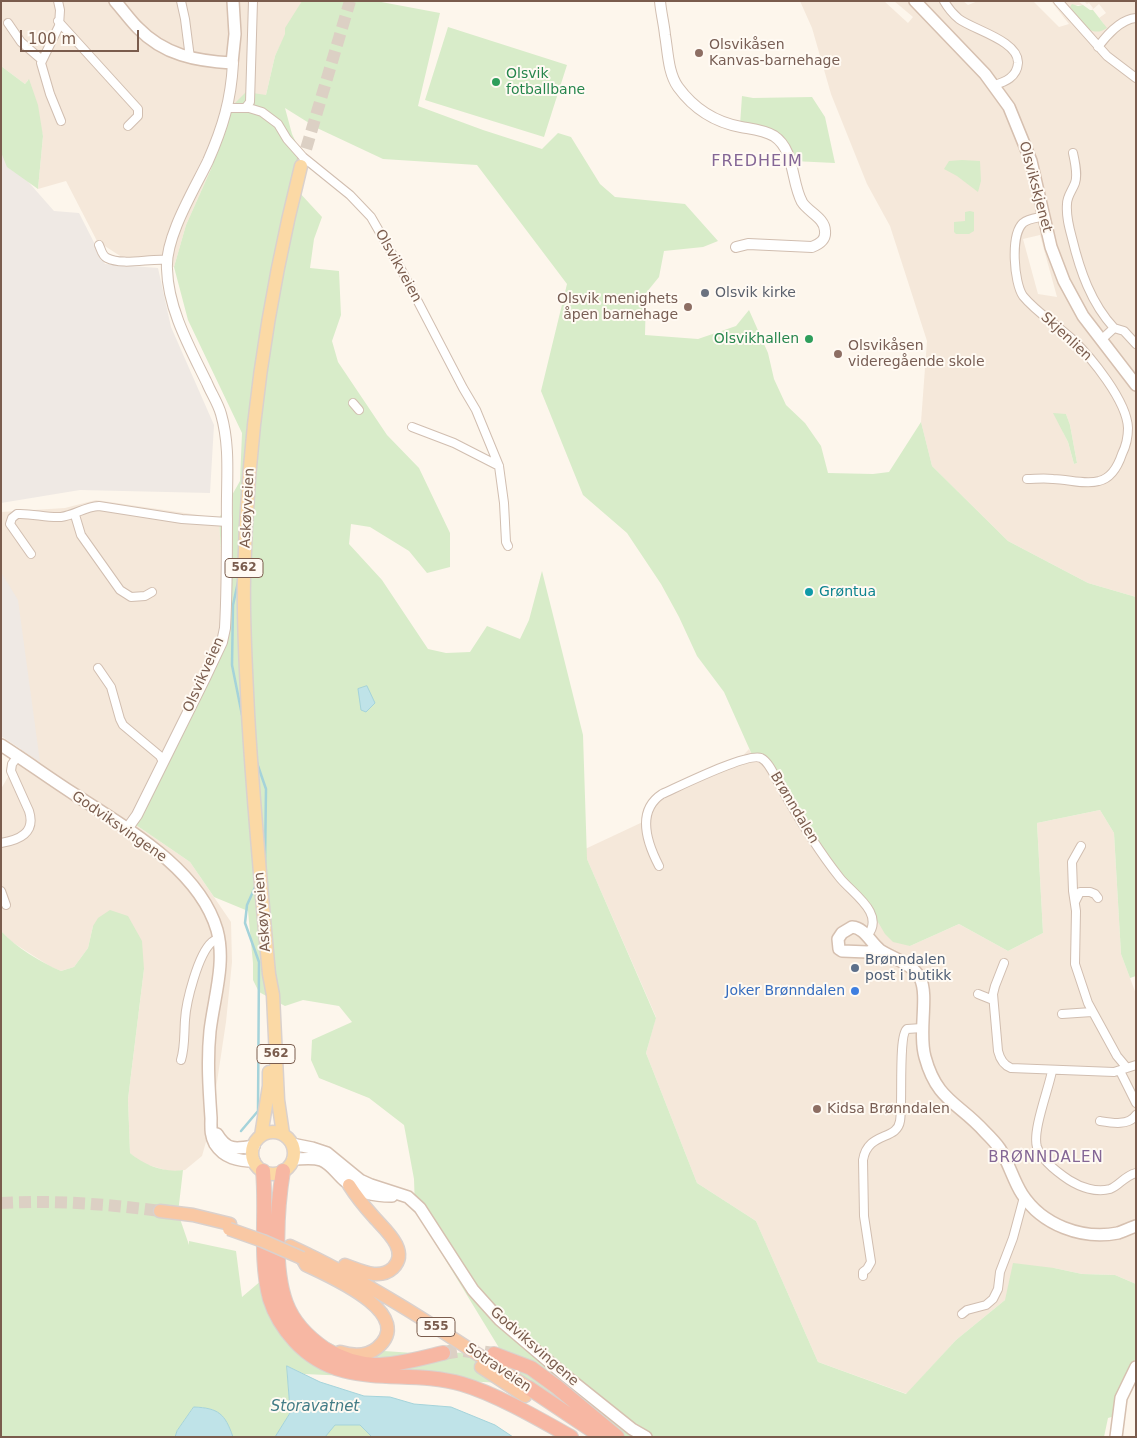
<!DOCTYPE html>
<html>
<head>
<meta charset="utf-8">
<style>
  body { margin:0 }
  #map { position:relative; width:1137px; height:1438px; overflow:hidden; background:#fdf6ec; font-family:"DejaVu Sans",sans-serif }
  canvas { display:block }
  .frame { position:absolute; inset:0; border:2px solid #7a5c4d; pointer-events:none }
  .scale { position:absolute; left:20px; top:30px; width:119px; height:22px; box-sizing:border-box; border:2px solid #7a5c4d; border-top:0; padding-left:6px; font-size:15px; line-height:18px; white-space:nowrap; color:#7a5c4d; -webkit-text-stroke:4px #fffaf3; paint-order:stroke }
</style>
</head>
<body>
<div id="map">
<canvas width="1137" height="1438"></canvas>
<div class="frame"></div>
<div class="scale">100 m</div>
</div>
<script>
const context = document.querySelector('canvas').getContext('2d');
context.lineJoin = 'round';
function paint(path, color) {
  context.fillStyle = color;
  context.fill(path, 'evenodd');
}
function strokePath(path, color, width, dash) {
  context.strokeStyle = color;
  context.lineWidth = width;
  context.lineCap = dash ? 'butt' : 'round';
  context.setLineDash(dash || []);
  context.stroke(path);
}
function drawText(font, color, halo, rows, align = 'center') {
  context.font = font + ' "DejaVu Sans",sans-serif';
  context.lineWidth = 4;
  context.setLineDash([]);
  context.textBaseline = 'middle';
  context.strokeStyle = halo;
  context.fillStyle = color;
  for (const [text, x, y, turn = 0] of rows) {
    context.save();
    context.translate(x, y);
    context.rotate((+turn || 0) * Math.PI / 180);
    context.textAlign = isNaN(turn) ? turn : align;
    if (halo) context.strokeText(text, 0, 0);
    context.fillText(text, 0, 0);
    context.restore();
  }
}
paint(new Path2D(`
  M1 1H302L275 56 266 95 211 169 186 225 174 267 137 261H128L97 241 66 181 38 189 43 136 28 80 25 84 1 66Z
  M800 1H884L908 23 913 17 894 1H963L968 5 978 1H1033L1059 27 1069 24 1051 1H1078L1083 5H1074L1104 24 1099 18 1106 13 1099 4 1092 10 1093 8 1089 3 1087 4 1084 1H1136V597L1088 583 1008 541 932 466 921 422 927 341 890 226 867 184 831 94 812 28ZM1040 235 1057 297 1038 294 1023 239ZM1066 414 1070 425 1077 463 1074 464 1068 442 1063 432Z
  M96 500 219 518 226 639 136 825 190 862 231 922 232 962 226 1022 210 1128 202 1156 185 1170 172 1172 141 1163 130 1153 128 1099 144 969 93 926 88 948 74 967 61 971 51 967 12 942 1 931V789L21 754 16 670 1 622V512L65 508Z
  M749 749 753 757 761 758 910 946 959 924 1008 951 1043 933 1037 823 1100 810 1114 833 1121 954 1136 994V1284L1115 1275 1082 1274 1054 1268 1005 1300 956 1340 907 1394 818 1362 756 1221 697 1183 646 1053 656 1017 583 850 647 820 655 799 739 760Z`), '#f5e8da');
paint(new Path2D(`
  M1 148 2 152 54 211 79 213 105 264 158 268 171 327 214 425 210 493 80 490 1 503Z
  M1 572 18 600 40 762 1 736Z`), '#efe9e4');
paint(new Path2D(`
  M302 1H376L440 13 418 106 483 130 542 149 558 133 571 137 600 184 615 197 685 204 718 241 703 247 664 251 659 277 646 293 645 335 698 339 736 326 749 310 768 353 774 379 786 405 805 423 821 446 828 473 873 474 889 472 921 422 932 466 1008 541 1088 583 1136 597V976L1130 978 1121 954 1114 833 1100 810 1037 823 1043 933 1008 951 959 924 910 946 893 942 885 934 871 910 845 884 769 766 753 757 724 692 697 656 679 617 661 584 627 533 583 495 541 391 567 284 477 165 383 159 317 128 285 108 292 134 303 157 298 191 322 217 314 239 310 268 339 271 341 315 332 341 338 362 387 435 419 468 450 533V567L427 573 409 551 370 527 351 524 349 544 382 580 428 649 446 653 470 652 487 626 520 639 529 620 542 571 583 735 587 859 656 1018 646 1053 697 1183 756 1221 818 1362 906 1394 956 1340 1005 1300 1013 1263 1054 1268 1082 1274 1115 1275 1136 1284V1358L1127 1371 1117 1396 1115 1416 1108 1418 1104 1437H604L528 1384 304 1374 287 1366 290 1413 275 1437H233C225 1415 219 1408 194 1407L177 1431 175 1437H1V931C17 948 40 962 61 971L74 967 88 948 93 926 98 918 110 910 128 916 142 941 144 969 128 1099 130 1153C144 1165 164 1173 183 1170L178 1213 189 1245V1241L236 1251 242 1297 269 1274 291 1323 340 1348 428 1354 501 1351 415 1210 414 1179 404 1125 369 1098 319 1078 311 1060 312 1040 352 1022 339 1006 303 1000 285 1006 259 992 253 980V963L248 911 214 897 190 862 136 825 226 639 219 518 240 481 242 433 188 320 174 267 186 225 211 169 231 107 246 92 266 95 275 56 285 34V28Z
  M1072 4 1078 6 1083 5 1090 10H1093L1107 28C1090 40 1079 19 1070 7Z
  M448 27 567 65 544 137 425 100Z
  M1 66 25 84 29 79 38 105 43 136 38 189 7 167 1 152Z
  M742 96 753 98 812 97 825 117 835 163 793 161 788 147 740 125Z
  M962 160 980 161 981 181 978 192 957 176 944 169 949 161Z
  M970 211 974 212V231L969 234H956L954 232V222L965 221V212Z
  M1053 413 1066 414 1070 425 1077 463 1074 464 1068 442Z
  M334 1425H361L372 1437H325Z`), '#d8ecc9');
const water = new Path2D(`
  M367 686 375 703 366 712 361 710 358 689Z
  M287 1366 320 1382 364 1396 390 1397 414 1404 451 1407 495 1425 513 1437H372L360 1425H335L325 1437H275L290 1413Z
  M194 1407C219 1408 225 1414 233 1437H175L177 1431Z`);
paint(water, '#bfe3e8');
strokePath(water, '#a5d3da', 1);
strokePath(new Path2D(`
  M238 582 233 605 232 665 242 715
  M257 763 266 789 265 864
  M241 1131 258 1111 259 962 245 923 247 905 256 885`), '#a5d3da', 2.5);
strokePath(new Path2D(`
  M301 166 350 1`), '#dcd0c4', 12, [12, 6]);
strokePath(new Path2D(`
  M1 1203C54 1200 107 1204 160 1211`), '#dcd0c4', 12, [12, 6]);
strokePath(new Path2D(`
  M443 1353 463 1350 494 1354`), '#dcd0c4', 14, [14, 7]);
const minor = new Path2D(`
  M58 1 60 10 59 26 41 63 50 94 61 121
  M181 1 185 19 190 58
  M944 1C948 8 953 14 959 19 974 30 1019 41 1018 63 1017 77 1005 82 994 85
  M1058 1 1107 56 1136 78
  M58 21 138 109V116L128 126
  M8 23 21 42 42 60
  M1098 47C1106 36 1121 19 1136 18
  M246 107 250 102 253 1
  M228 108H249L262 112 278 124 287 139 303 157 350 195 371 217 402 271 463 388 476 410 499 466 504 503 506 542 508 546
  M1073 153C1075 162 1078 175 1075 183 1072 191 1067 196 1067 204 1066 216 1069 227 1072 238 1080 271 1091 303 1114 328
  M99 245C101 249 102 256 107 258 123 266 150 258 167 260
  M1101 340 1114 328 1124 331 1136 344
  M353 403 359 410
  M412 427 454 443 499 466
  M1027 479C1035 479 1044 478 1053 479 1068 479 1085 485 1099 481 1112 478 1118 466 1122 454 1126 446 1128 436 1128 428 1127 401 1091 357 1072 339 1056 324 1037 313 1023 296 1014 283 1010 235 1023 223 1029 218 1038 218 1045 216
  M75 515 81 535 120 590 131 597 145 596 152 592
  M31 554 10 524 12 518 17 514C32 513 46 518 61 517 75 515 84 507 99 506L182 519 227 522
  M98 668 111 687 120 719 123 725 160 756 163 762
  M1 843C19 840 36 833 29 811L11 771 12 764 18 756
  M1081 846 1072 862 1073 891 1076 911 1075 964 1088 1003 1117 1056 1127 1068
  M659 866C647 843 636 811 662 794 678 787 748 752 761 758 769 762 774 775 778 782 797 816 816 848 840 878 853 894 886 914 867 936
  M1 891 6 905
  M1075 902 1080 892H1090L1095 894 1098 898
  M1004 963 995 986 993 994 998 1051C1000 1059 1003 1065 1011 1068L1114 1072 1136 1065
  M978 994 993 1000
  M1062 1014 1092 1012
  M181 1060C185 1047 184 1034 185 1020 186 1002 198 954 212 942 214 940 216 940 219 938
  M1052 1071C1049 1088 1032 1131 1037 1147 1042 1161 1057 1172 1069 1180 1080 1187 1096 1193 1110 1189 1119 1186 1124 1176 1136 1173
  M1120 1071 1136 1103
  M1100 1121C1112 1123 1129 1126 1136 1115
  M863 1276V1272L867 1269 871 1262 864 1216 863 1160C868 1131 897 1141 900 1121 903 1104 898 1035 907 1029L922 1028
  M962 1314 967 1310 986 1305 993 1299 998 1289 1000 1272 1013 1238 1024 1197`);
const tertiary = new Path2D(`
  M660 1C661 13 664 24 665 35 668 52 668 73 678 87 694 109 714 122 741 127 752 129 764 130 774 136 795 150 791 182 802 202 808 212 825 218 825 231 826 240 820 244 812 247L748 244 736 247
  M127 829 137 815 205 678 222 642 225 628C227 592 227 555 227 519 226 483 231 449 221 414 218 403 211 393 207 383 190 348 168 309 167 269 165 237 194 190 208 161 223 127 231 100 233 63`);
const secondary = new Path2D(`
  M115 1C123 10 130 20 138 28 164 55 196 61 232 63L235 34 233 1
  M915 1 985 74 1009 107 1031 161 1051 247 1064 281 1083 316 1136 385
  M1 745C26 761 49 778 74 794 124 827 199 868 217 930 226 963 214 997 210 1031 207 1060 209 1089 211 1118 211 1127 210 1135 215 1144 224 1158 238 1161 254 1161
  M878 948 868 952 842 951 839 949 838 939 842 933 852 927C865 928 870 942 880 950 892 958 913 964 920 978 929 995 918 1033 925 1057 937 1101 958 1102 985 1132 990 1137 996 1143 1000 1149 1009 1163 1013 1180 1022 1194 1042 1225 1082 1240 1118 1233 1124 1231 1130 1228 1136 1226
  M217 1134C227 1151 236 1149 254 1146
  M292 1144 312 1148 327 1153 360 1180 371 1185 408 1197 420 1208 473 1290 500 1320 567 1377 632 1429 646 1437
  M293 1159C302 1159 312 1157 321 1160 331 1164 336 1173 344 1180 358 1193 374 1196 392 1196
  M1116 1437 1121 1398 1136 1367`);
const primary = new Path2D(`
  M252 1153a21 21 0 1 1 42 0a21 21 0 1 1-42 0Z
  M283 1134 278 1100 273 995 269 974C261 887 253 800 248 713 246 668 243 623 244 578 247 440 267 300 301 166
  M261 1136 269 1086V1072`);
const trunk = new Path2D(`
  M160 1211 193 1215 230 1224
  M290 1246C375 1285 451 1337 529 1388
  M302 1258 306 1265C329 1276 418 1314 377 1348 366 1357 353 1356 340 1352
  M345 1265C360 1270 379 1281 393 1268 411 1250 383 1228 373 1216 364 1206 356 1196 349 1185
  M481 1367 525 1396`);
const motorway = new Path2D(`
  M263 1171C267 1213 259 1257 270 1299 275 1315 284 1329 295 1341 342 1392 403 1367 462 1384 496 1394 539 1419 571 1437
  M283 1171C277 1207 273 1269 286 1303 293 1322 309 1338 325 1349 341 1359 356 1364 375 1365 398 1365 421 1358 443 1353
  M494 1354 531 1368 557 1387 617 1437
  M529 1388 602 1437`);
strokePath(minor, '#d1beb0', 10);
strokePath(tertiary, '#d1beb0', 12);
strokePath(secondary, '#d6c0b0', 14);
strokePath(primary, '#dad1cd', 15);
strokePath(trunk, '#dad1cd', 15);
strokePath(motorway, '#dad1cd', 16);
strokePath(minor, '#fff', 8);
strokePath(tertiary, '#fff', 10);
strokePath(secondary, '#fff', 11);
strokePath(primary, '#fbd9a5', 12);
strokePath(trunk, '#f9c8a4', 12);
strokePath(motorway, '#f7b7a3', 14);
const trunkBridge = new Path2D(`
  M229 1229 263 1241 302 1258`);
strokePath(trunkBridge, '#dad1cd', 15, []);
strokePath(trunkBridge, '#f9c8a4', 12);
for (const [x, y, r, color] of [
  [699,53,5,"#8d6e63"],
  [496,82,5,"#2e9e5b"],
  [705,293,5,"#6b7280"],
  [688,307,5,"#8d6e63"],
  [809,339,5,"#2e9e5b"],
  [838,354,5,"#8d6e63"],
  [809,592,5,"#0f9aa8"],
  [855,968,5,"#5c6f8a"],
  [855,991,5,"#3f7fe0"],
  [817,1109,5,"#8d6e63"]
]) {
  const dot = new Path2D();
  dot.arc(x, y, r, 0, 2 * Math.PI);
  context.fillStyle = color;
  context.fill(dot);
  strokePath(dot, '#fffaf3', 2);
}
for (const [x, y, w] of [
  [244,568,38],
  [276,1054,38],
  [436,1327,38]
]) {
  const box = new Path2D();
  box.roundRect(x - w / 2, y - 9.5, w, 19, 4);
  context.fillStyle = '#fffaf3';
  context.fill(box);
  strokePath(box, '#7a5c4d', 1);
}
drawText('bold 12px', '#7a5c4d', null, [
  ["562",244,568],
  ["562",276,1054],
  ["555",436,1327]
]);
drawText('14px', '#785e54', '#fffaf3', [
  ["Olsvikåsen",709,45],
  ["Kanvas-barnehage",709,61],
  ["Olsvik menighets",678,299,"right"],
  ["åpen barnehage",678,315,"right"],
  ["Olsvikåsen",848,346],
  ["videregående skole",848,362],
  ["Kidsa Brønndalen",827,1109]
], 'left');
drawText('14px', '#27864d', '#fffaf3', [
  ["Olsvik",506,74],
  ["fotballbane",506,90],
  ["Olsvikhallen",799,339,"right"]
], 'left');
drawText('14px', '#7a5c4d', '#fffaf3', [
  ["Olsvikskjenet",1035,187,75],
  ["Olsvikveien",398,266,61],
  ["Skjenlien",1066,337,43],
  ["Askøyveien",248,508,-87],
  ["Olsvikveien",204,675,-66],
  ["Brønndalen",794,808,59],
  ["Godviksvingene",119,827,35],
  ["Askøyveien",263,912,-95],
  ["Godviksvingene",534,1347,41],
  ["Sotraveien",498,1368,34]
]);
drawText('14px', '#5b616d', '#fffaf3', [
  ["Olsvik kirke",715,293]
], 'left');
drawText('14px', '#0d838f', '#fffaf3', [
  ["Grøntua",819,592]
], 'left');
drawText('14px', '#4e5e75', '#fffaf3', [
  ["Brønndalen",865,960],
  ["post i butikk",865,976]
], 'left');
drawText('14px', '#366cbe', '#fffaf3', [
  ["Joker Brønndalen",845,991]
], 'right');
context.letterSpacing = '1px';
drawText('15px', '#846695', '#fffaf3', [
  ["BRØNNDALEN",1046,1158]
]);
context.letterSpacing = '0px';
drawText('italic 15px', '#437c86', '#fffaf3', [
  ["Storavatnet",315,1407]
]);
context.letterSpacing = '1px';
drawText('16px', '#846695', '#fffaf3', [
  ["FREDHEIM",757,162]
]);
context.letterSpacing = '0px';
</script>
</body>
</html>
